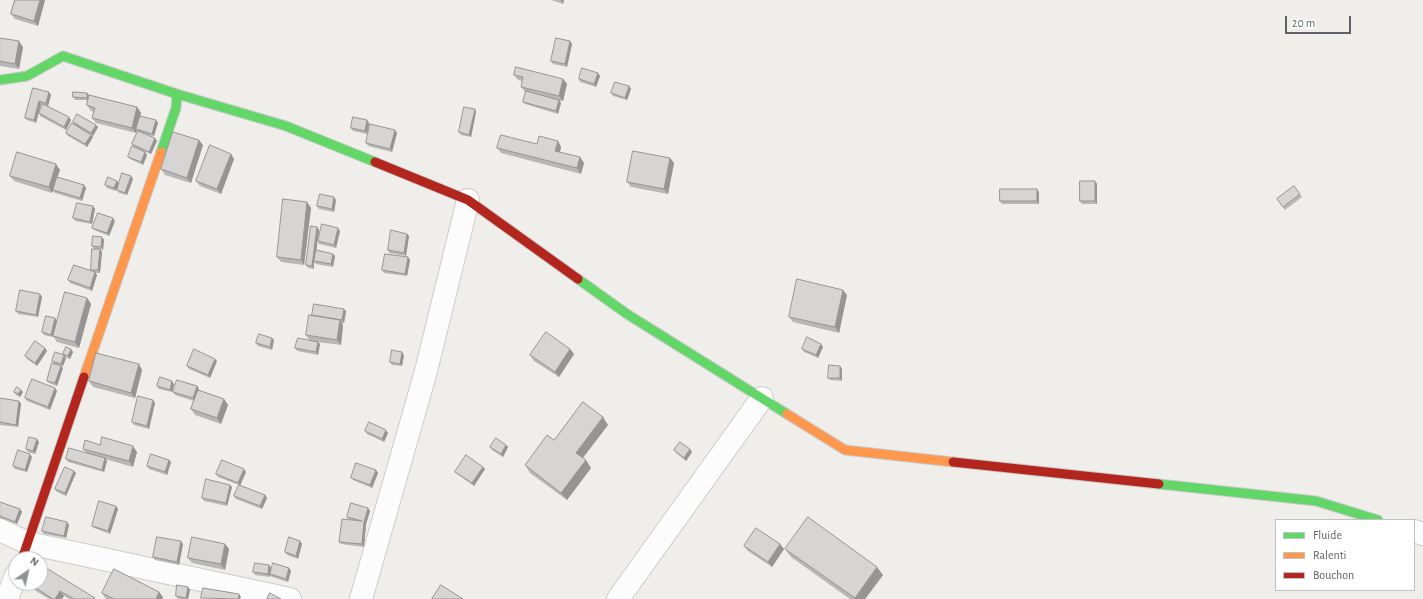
<!DOCTYPE html>
<html>
<head>
<meta charset="utf-8">
<style>
  body { margin:0 }
  #map { position:relative; width:1423px; height:599px; overflow:hidden; background:#efeeea; font-family:"Alegreya Sans",sans-serif }
  canvas { display:block }
  .legend { position:absolute; left:1275px; top:519px; width:140px; height:72px; box-sizing:border-box; background:#fff; border:1px solid #bfc1c3; margin:0; padding:5px 7px; list-style:none; font-size:12px; color:#5f6368 }
  .legend li { display:flex; align-items:center; gap:8px; height:20px }
  .legend b { width:20px; border:1px solid #bfc1c3 }
  .north { position:absolute; left:8px; top:551px; width:40px; height:40px; box-sizing:border-box; background:#fff; border:1px solid #bfc1c3; border-radius:50%; rotate:34deg; font-size:11px; font-weight:700; line-height:16px; text-align:center; color:#5f6368 }
  .north::after { content:''; display:block; margin:auto; width:14px; height:18px; background:#919496; clip-path:polygon(50% 0,100% 100%,50% 72%,0 100%) }
  .scale { position:absolute; left:1285px; top:16px; width:66px; height:18px; box-sizing:border-box; border:2px solid #5f6368; border-top:0; padding-left:5px; font-size:12px; line-height:14px; white-space:nowrap; color:#5f6368; -webkit-text-stroke:3px #fff; paint-order:stroke }
</style>
</head>
<body>
<div id="map">
<canvas width="1423" height="599"></canvas>
<ul class="legend">
<li><b style="height:5px;background:#63d668"></b>Fluide</li>
<li><b style="height:5px;background:#ff974d"></b>Ralenti</li>
<li><b style="height:5px;background:#b3261e"></b>Bouchon</li>
</ul>
<div class="north">N</div>
<div class="scale">20 m</div>
</div>
<script>
const context = document.querySelector('canvas').getContext('2d');
context.lineJoin = 'round';
function strokePath(path, color, width, dash) {
  context.strokeStyle = color;
  context.lineWidth = width;
  context.lineCap = dash ? 'butt' : 'round';
  context.setLineDash(dash || []);
  context.stroke(path);
}
function paint(path, color) {
  context.fillStyle = color;
  context.fill(path, 'evenodd');
}
const street = new Path2D(`
  M0 530 28 543 290 599
  M1414 531 1423 534
  M7 599 16 575
  M361 599 426 371 468 200
  M618 599 762 398`);
const fast = new Path2D(`
  M0 80 27 76 63 56 177 94 286 126 375 162
  M161 152 176 108 177 94
  M578 279 627 314 787 414
  M1159 484 1316 501 1378 520`);
const slow = new Path2D(`
  M84 377 161 152
  M787 414 845 450 953 462`);
const jam = new Path2D(`
  M375 162 468 200 578 279
  M953 462 1159 484
  M22 559 84 377`);
strokePath(street, '#cbcccc', 24);
strokePath(fast, '#cacacb', 11);
strokePath(slow, '#cacacb', 11);
strokePath(jam, '#cacacb', 11);
strokePath(street, '#fdfcfc', 22);
strokePath(fast, '#63d668', 9);
strokePath(slow, '#ff974d', 9);
strokePath(jam, '#b3261e', 9);
paint(new Path2D(`
  M15 0H45L38 26 15 19 11 14Z
  M551 0H564L563 4Z
  M0 38 23 47 19 69 0 66Z
  M572 44 567 67 553 64 551 61Z
  M598 73 600 76 596 87 580 82 579 79Z
  M514 75 563 79 567 84 563 101H559L561 103 558 114 525 104 523 102 526 93 525 92 521 87 522 81 518 80Z
  M629 86 631 89 627 100 613 96 611 93Z
  M33 88 49 92 51 95 48 106 71 120 66 130 40 116 39 113 43 105 41 104 36 123 27 120 25 118Z
  M87 93 89 95V97L137 107 141 113 140 116 156 120 158 123 154 136 147 135 157 141 151 154 134 147 132 144 138 131 137 130 136 133 96 123 92 118 94 112 91 111 87 105 88 100H75L73 97Z
  M475 109 476 112 471 137 461 135 459 132Z
  M367 120 369 123 367 134 353 131 351 128Z
  M73 122 96 125 98 127 93 136 82 129 93 137 87 147 68 136 66 133 74 125Z
  M397 133 392 152 368 146 366 143Z
  M558 141 561 147 560 152 580 157 584 163 581 174 501 153 497 148 537 144Z
  M203 145 191 183 165 175 161 169Z
  M231 154 234 159 221 194 200 186 196 181Z
  M147 155 143 165 130 159 128 157Z
  M670 158 674 163 668 194 631 187 627 182Z
  M60 170 57 177 84 185 86 188 82 201 55 193 53 191 52 193 14 181 10 176Z
  M131 176 133 179 127 195 119 193 117 190Z
  M1095 181 1097 184V204H1082L1080 201Z
  M119 183 116 191 107 188 105 185Z
  M1294 186 1302 197 1285 210 1277 199Z
  M1039 192V204H1002L1000 201Z
  M336 200 334 212 319 209 317 206Z
  M307 202 311 208 304 265 281 262 277 257Z
  M93 206 95 209 92 224 75 221 73 218Z
  M115 221 109 236 94 230 92 228Z
  M317 227 319 230 316 250 333 254 335 256 333 267 316 264 314 262V269L308 268 306 265Z
  M340 231 336 248 319 244 318 241Z
  M407 234 409 236 406 256 389 253 388 250Z
  M102 237 104 240 103 250 100 249 102 252 100 273H95L97 275 92 291 70 283 68 280 92 271 91 270 94 249 92 246Z
  M408 257 410 260 407 276 384 273 382 270Z
  M847 295 839 333 793 322 789 317Z
  M42 297 38 317 18 314 16 311Z
  M87 298 91 304 79 348 57 342 53 336Z
  M346 311 344 323H342L343 325 341 345 318 342 320 344 318 355 297 351 295 348 309 340 306 335Z
  M57 321 53 337 44 335 42 332Z
  M274 340 272 350 258 346 256 343Z
  M823 347 818 358 804 352 802 349Z
  M45 348 47 351 37 366 27 359 25 356Z
  M570 349 574 354 559 377 534 361 530 355Z
  M73 352 70 359 65 357 63 354Z
  M404 355 402 366 392 365 390 362Z
  M66 358 63 366H61L63 368 57 386 49 383 47 381 54 363 52 361Z
  M217 361 210 378 189 369 187 366Z
  M840 366 842 369V381L830 380 828 378Z
  M142 370 135 398 93 387 89 381Z
  M174 384 172 392 159 389 157 386Z
  M197 386 199 389V390L224 399 228 405 221 424 195 415 191 409 194 401 175 395 173 392Z
  M21 390 23 392 20 397 16 395 14 392Z
  M57 391 50 410 27 401 25 398Z
  M0 398 19 401 21 404 18 427 0 425Z
  M155 403 149 429 134 425 132 422Z
  M608 425 583 458 591 468 567 500 530 473 525 465 554 440Z
  M365 431 388 433 384 442 367 434Z
  M39 442 35 454 28 452 26 449Z
  M100 445 137 452 133 467 105 459 107 461 104 472 68 462 66 459 86 453 83 449Z
  M506 445 508 447 503 457 492 450 490 447Z
  M674 450 692 452 686 461 676 453Z
  M32 457 27 472 15 469 13 466Z
  M171 462 167 475 149 469 147 466Z
  M483 467 485 469 474 486 457 474 455 472Z
  M376 470 378 473 372 488 353 480 351 478Z
  M74 471 76 473 66 496 57 492 55 489Z
  M246 472 240 485 265 495 267 498 262 509 236 499 234 496 239 485 218 477 216 474Z
  M230 485 232 487 227 506 204 501 202 498Z
  M0 502 20 509 22 512 17 524 0 518Z
  M116 506 118 509 110 534 94 528 92 526Z
  M368 508 370 511 366 524 364 547 341 544 339 542 349 520 347 517Z
  M69 525 66 538 44 534 42 531Z
  M300 541 302 544 298 559 287 555 285 552Z
  M183 544 179 565 155 560 153 557Z
  M780 544 784 549 772 567 748 551 744 546Z
  M229 549 225 570 192 563 188 558Z
  M785 549 883 575 865 599H850L791 557Z
  M269 565 271 568V572L289 568 291 571 288 582 272 577 270 575V577L255 575 253 572Z
  M26 583H40L95 599H69L64 596 62 599H49L28 586Z
  M188 587 190 590 188 599H178L176 596Z
  M159 592 163 597 162 599H106L102 593Z`), '#b8b7b5');
paint(new Path2D(`
  M40 0H45L38 26 34 21Z
  M561 0H564L563 4Z
  M19 41 23 47 19 69 15 64Z
  M570 41 572 44 567 67 565 64Z
  M598 73 600 76 596 87 594 84Z
  M563 79 567 84 563 101 559 96Z
  M629 86 631 89 627 100 625 98Z
  M49 92 51 95 48 106 46 103Z
  M87 93 89 95V101L87 98Z
  M559 100 561 103 558 114 556 111Z
  M39 101 41 104 36 123 34 120Z
  M137 107 141 113 136 133 132 128Z
  M475 109 476 112 471 137 469 135Z
  M69 117 71 120 66 130 64 127Z
  M156 120 158 123 154 136 152 134Z
  M367 120 369 123 367 134 365 131Z
  M96 125 98 127 93 136 91 133Z
  M395 130 397 133 392 152 390 149Z
  M91 135 93 137 87 147 85 144Z
  M155 138 157 141 151 154 149 152Z
  M199 140 203 145 191 183 187 178Z
  M558 141 561 147 559 156 555 151Z
  M145 152 147 155 143 165 141 162Z
  M231 154 234 159 221 194 217 189Z
  M580 157 584 163 581 174 577 168Z
  M670 158 674 163 668 194 664 189Z
  M56 164 60 170 52 193 49 187Z
  M131 176 133 179 127 195 125 193Z
  M117 181 119 183 116 191 114 188Z
  M1095 181 1097 184V204L1095 201Z
  M84 185 86 188 82 201 80 198Z
  M1037 189 1039 192V204L1037 201Z
  M334 197 336 200 334 212 332 209Z
  M307 202 311 208 304 265 301 260Z
  M93 206 95 209 92 224 90 222Z
  M113 218 115 221 109 236 107 233Z
  M317 227 319 230 315 261H314V269L312 266Z
  M338 228 340 231 336 248 334 245Z
  M407 234 409 236 406 256 404 253Z
  M102 237 104 240 103 250 101 247Z
  M100 249 102 252 100 273 98 270Z
  M333 254 335 256 333 267 331 264Z
  M408 257 410 260 407 276 405 274Z
  M95 272 97 275 92 291 90 288Z
  M843 290 847 295 839 333 835 327Z
  M40 294 42 297 38 317 36 315Z
  M87 298 91 304 79 348 75 342Z
  M344 309 346 311 344 323 342 320Z
  M55 318 57 321 53 337 51 335Z
  M340 320 343 325 341 345 337 340Z
  M272 338 274 340 272 350 270 347Z
  M318 342 320 344 318 355 316 352Z
  M821 344 823 347 818 358 816 355Z
  M45 348 47 351 37 366 35 363Z
  M71 349 73 352 70 359 68 356Z
  M570 349 574 354 559 377 555 372Z
  M402 352 404 355 402 366 400 364Z
  M64 355 66 358 63 366 61 364Z
  M215 359 217 361 210 378 208 375Z
  M139 364 142 370 135 398 131 393Z
  M61 366 63 368 57 386 55 383Z
  M840 366 842 369V381L840 378Z
  M172 381 174 384 172 392 170 390Z
  M197 386 199 389 195 401 193 398Z
  M55 388 57 391 50 410 48 407Z
  M21 390 23 392 20 397 18 394Z
  M224 399 228 405 221 424 217 418Z
  M153 400 155 403 149 429 147 426Z
  M19 401 21 404 18 427 16 425Z
  M603 417 608 425 581 460 576 453Z
  M386 430 388 433 384 442 382 439Z
  M37 439 39 442 35 454 33 451Z
  M506 445 508 447 503 457 501 454Z
  M133 446 137 452 133 467 129 461Z
  M690 449 692 452 686 461 684 458Z
  M30 454 32 457 27 472 25 470Z
  M105 458 107 461 104 472 102 470Z
  M169 460 171 462 167 475 165 472Z
  M586 460 591 468 567 500 561 493Z
  M483 467 485 469 474 486 472 483Z
  M244 469 246 472 240 486 238 483Z
  M376 470 378 473 372 488 370 485Z
  M74 471 76 473 66 496 65 493Z
  M230 485 232 487 227 506 226 503Z
  M265 495 267 498 262 509 260 506Z
  M116 506 118 509 110 534 108 531Z
  M368 508 370 511 366 524 364 547 362 544 364 522Z
  M20 509 22 512 17 524 15 522Z
  M67 522 69 525 66 538 64 536Z
  M181 541 183 544 179 565 177 562Z
  M300 541 302 544 298 559 296 556Z
  M225 544 229 549 225 570 221 564Z
  M780 544 784 549 772 567 768 562Z
  M269 565 271 568 270 577 268 574Z
  M877 567 883 575 865 599H855V598Z
  M289 568 291 571 288 582 286 579Z
  M188 587 190 590 188 599H187L186 598Z
  M60 591 64 596 62 599H55Z
  M159 592 163 597 162 599H156Z
  M239 594 241 597 240 599H238Z`), '#969594');
const building = new Path2D(`
  M15 0H40L34 21 11 14Z
  M0 38 19 41 15 64 0 61Z
  M556 38 570 41 565 64 551 61Z
  M516 67 563 79 559 96 521 87 523 77 514 75Z
  M582 68 598 73 594 84 579 79Z
  M615 82 629 86 625 98 611 93Z
  M33 88 49 92 46 103 39 101 34 120 25 118Z
  M526 91 559 100 556 111 523 102Z
  M73 92 87 93V98L73 97Z
  M89 95 137 107 132 128 92 118 95 108 87 105Z
  M43 104 69 117 64 127 39 113Z
  M464 107 475 109 469 135 459 132Z
  M77 114 96 125 91 133 73 122Z
  M140 116 156 120 152 134 136 129Z
  M353 117 367 120 365 131 351 128Z
  M72 123 91 135 85 144 66 133Z
  M370 124 395 130 390 149 366 143Z
  M138 131 155 138 149 152 132 144Z
  M173 132 199 140 187 178 161 169Z
  M501 135 537 144 539 136 558 141 555 151 580 157 577 168 497 148Z
  M210 145 231 154 217 189 196 181Z
  M132 146 145 152 141 162 128 157Z
  M633 151 670 158 664 189 627 182Z
  M17 152 56 164 49 187 10 176Z
  M122 173 131 176 125 193 117 190Z
  M57 177 84 185 80 198 53 190Z
  M108 177 117 181 114 188 105 185Z
  M1080 181H1095V201H1080Z
  M1294 186 1300 194 1283 207 1277 199Z
  M1000 189H1037V201H1000Z
  M320 194 334 197 332 209 317 206Z
  M283 199 307 202 301 260 277 257Z
  M77 203 93 206 90 222 73 218Z
  M98 213 113 218 107 233 92 228Z
  M322 224 338 228 334 245 318 241Z
  M311 226 317 227 312 266 306 265Z
  M391 230 407 234 404 253 388 250Z
  M93 236 102 237 101 247 92 246Z
  M92 249H100L98 270H91Z
  M316 250 333 254 331 264 314 261Z
  M385 254 408 257 405 274 382 270Z
  M74 265 95 272 90 288 68 280Z
  M797 279 843 290 835 327 789 317Z
  M20 290 40 294 36 315 16 311Z
  M65 292 87 298 75 342 53 336Z
  M314 304 344 309 342 320 312 315Z
  M309 315 340 320 337 340 306 335Z
  M46 316 55 318 51 335 42 332Z
  M546 332 570 349 555 372 530 355Z
  M259 334 272 338 270 347 256 343Z
  M807 337 821 344 816 355 802 349Z
  M298 338 318 342 316 352 295 348Z
  M35 341 45 348 35 363 25 356Z
  M66 347 71 349 68 356 63 354Z
  M194 349 215 359 208 375 187 366Z
  M392 350 402 352 400 364 390 362Z
  M55 352 64 355 61 364 52 361Z
  M96 353 139 364 131 393 89 381Z
  M52 363 61 366 55 383 47 381Z
  M829 365 840 366V378H828Z
  M160 377 172 381 170 390 157 386Z
  M32 379 55 388 48 407 25 398Z
  M177 380 197 386 193 398 173 392Z
  M17 387 21 390 18 394 14 392Z
  M198 390 224 399 217 418 191 409Z
  M138 396 153 400 147 426 132 422Z
  M0 398 19 401 16 425 0 422Z
  M583 402 603 417 576 453 586 460 561 493 525 465 547 435 554 440Z
  M369 422 386 430 382 439 365 431Z
  M29 437 37 439 33 451 26 449Z
  M102 437 133 446 129 461 83 449 85 440 100 445Z
  M496 438 506 445 501 454 490 447Z
  M680 442 690 449 684 458 674 450Z
  M69 448 105 458 102 470 66 459Z
  M18 450 30 454 25 470 13 466Z
  M151 454 169 460 165 472 147 466Z
  M466 455 483 467 472 483 455 472Z
  M222 460 244 469 238 483 216 474Z
  M356 463 376 470 370 485 351 478Z
  M65 467 74 471 65 493 55 489Z
  M206 479 230 485 226 503 202 498Z
  M239 485 265 495 260 506 234 496Z
  M99 501 116 506 108 531 92 526Z
  M0 502 20 509 15 522 0 516Z
  M351 503 368 508 364 522 362 544 339 542 342 519 362 521 347 517Z
  M46 517 67 522 64 536 42 531Z
  M808 517 877 567 855 598 785 549Z
  M756 528 780 544 768 562 744 546Z
  M157 537 181 541 177 562 153 557Z
  M192 537 225 544 221 564 188 558Z
  M289 537 300 541 296 556 285 552Z
  M255 563 269 565 268 574 253 572Z
  M273 563 289 568 286 579 270 574Z
  M40 564 95 598 94 599H74L60 591 55 599H53L28 583H40Z
  M114 569 159 592 156 599H114L102 593Z
  M177 585 188 587 186 598 176 596Z
  M441 585 463 599H432Z
  M203 588 239 594 238 599 201 598Z
  M270 593 281 599H267Z`);
paint(building, '#d6d5d3');
strokePath(building, '#969594', 1);
</script>
</body>
</html>
